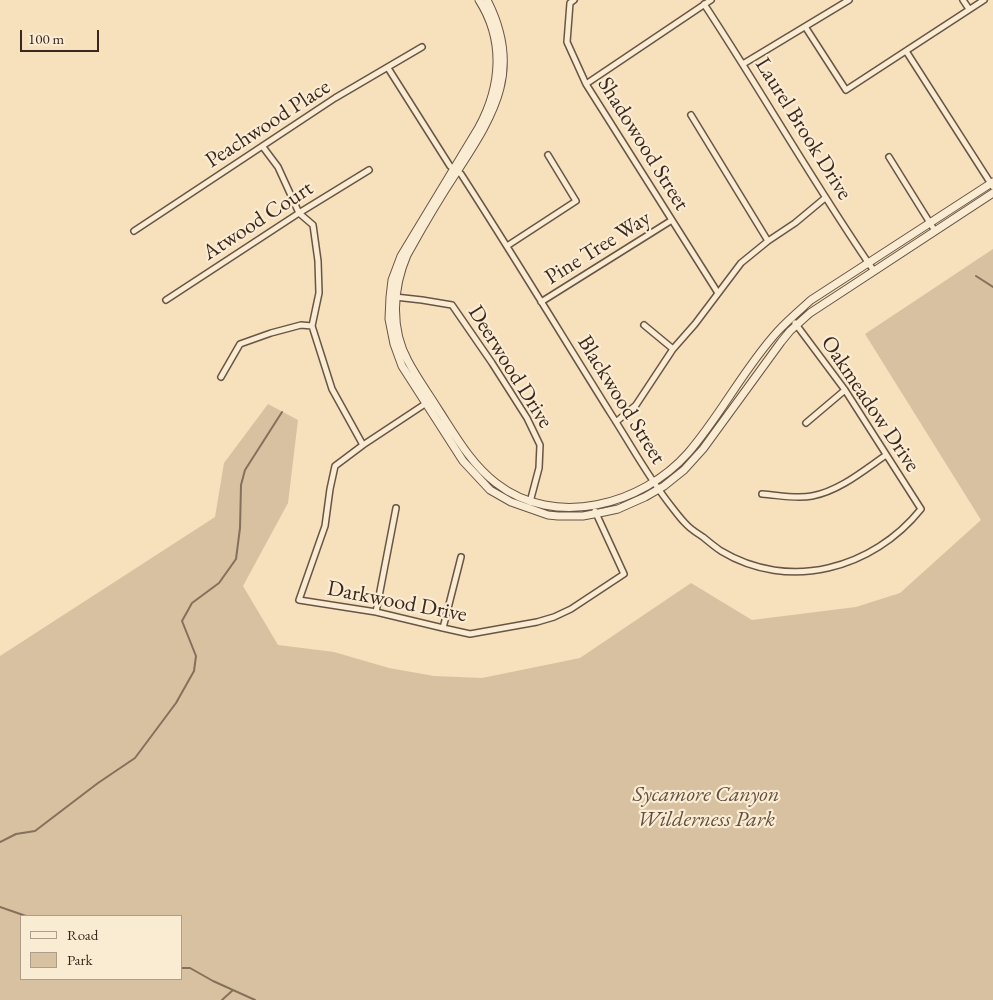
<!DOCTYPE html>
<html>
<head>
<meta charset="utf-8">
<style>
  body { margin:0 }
  #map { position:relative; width:993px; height:1000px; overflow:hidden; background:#f7e0bc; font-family:"EB Garamond",serif }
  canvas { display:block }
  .legend { position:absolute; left:20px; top:915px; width:162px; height:65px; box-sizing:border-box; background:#faebd3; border:1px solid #ad9d8b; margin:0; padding:6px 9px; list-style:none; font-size:15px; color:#3a271e }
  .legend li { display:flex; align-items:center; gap:10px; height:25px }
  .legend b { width:25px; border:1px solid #ad9d8b }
  .scale { position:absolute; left:20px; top:30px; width:79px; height:22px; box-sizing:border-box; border:2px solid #3a271e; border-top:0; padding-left:6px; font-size:15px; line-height:18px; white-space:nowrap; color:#3a271e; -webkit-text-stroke:4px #faebd3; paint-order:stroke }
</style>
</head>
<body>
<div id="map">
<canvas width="993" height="1000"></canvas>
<ul class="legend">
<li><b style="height:6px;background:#faebd3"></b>Road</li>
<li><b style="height:14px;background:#d7c1a1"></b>Park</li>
</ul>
<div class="scale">100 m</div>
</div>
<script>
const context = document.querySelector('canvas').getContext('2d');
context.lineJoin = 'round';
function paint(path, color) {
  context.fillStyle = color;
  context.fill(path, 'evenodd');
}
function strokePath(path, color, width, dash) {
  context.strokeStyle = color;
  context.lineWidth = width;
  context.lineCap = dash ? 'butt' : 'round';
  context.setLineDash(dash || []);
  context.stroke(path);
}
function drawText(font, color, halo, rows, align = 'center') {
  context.font = font + ' "EB Garamond",serif';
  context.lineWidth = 4.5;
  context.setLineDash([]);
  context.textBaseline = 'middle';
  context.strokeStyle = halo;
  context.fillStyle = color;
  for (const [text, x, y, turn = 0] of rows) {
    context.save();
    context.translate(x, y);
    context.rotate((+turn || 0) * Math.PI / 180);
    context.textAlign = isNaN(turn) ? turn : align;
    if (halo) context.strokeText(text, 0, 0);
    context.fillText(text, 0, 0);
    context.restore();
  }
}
paint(new Path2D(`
  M993 249V1000H0V656L215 517 224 463 268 404 298 420 288 503 243 586 278 645 334 652 389 668 434 676 482 678 580 658 691 583 752 620 856 607 900 593 981 520 865 334ZM21 916H181V979H21Z`), '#d7c1a1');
strokePath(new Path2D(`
  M976 276 993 287
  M0 842 16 834 35 831 98 783 135 758 176 703 194 671 196 656 182 621 192 603 219 583 236 559 240 528 241 485 245 470 282 412
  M0 907 26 916
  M181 968H190L213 981 255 1000
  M222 1000 233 990`), '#85705c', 2);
const minor = new Path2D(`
  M574 0 570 3 567 42 586 84 718 293
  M963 0 969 9
  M704 4C762 92 814 184 874 271
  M806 28 846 90 984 0
  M906 51 993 187
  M743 64 849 0
  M388 68 450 166 461 174C512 253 561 334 611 414 631 445 648 477 671 506 675 511 680 518 685 523 690 529 697 533 703 537 709 542 715 547 721 551 789 592 873 569 921 509L845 390 795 323
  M586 84 711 0
  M691 115 768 241
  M263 147 278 167 299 213 313 225 318 261 319 293 312 326 332 389 363 445
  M889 157 935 231
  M134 231 335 98 422 47
  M507 246 576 201 548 155
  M395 297 422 300 452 305 492 363 527 418 540 445 539 468 530 502
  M166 300 299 213 369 170
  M541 302 672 220
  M644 325 673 349
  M221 377 240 344 271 333 301 325 312 326
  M428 402 363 445 335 466 330 489 325 526 299 600 376 612 443 628 470 634 537 622 554 617 571 609 624 574 595 511
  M616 422 636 405 673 349 695 324 741 263 768 241 795 223 825 198
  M806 423 845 390
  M762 494C778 495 795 499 812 496 839 491 863 471 886 455
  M376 612 396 508
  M443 628 461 557`);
const tertiary = new Path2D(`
  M479 0C505 41 501 86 479 127L401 256 392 280 390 297 389 319 394 344 402 366 463 461 490 490 511 502 548 515 558 516H583L604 512 618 509 645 497 664 486 684 470 703 449 781 342 790 331 810 313 993 193
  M487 0C522 68 496 112 458 170 440 197 423 226 407 255 393 288 390 328 408 361 417 378 428 393 438 409 455 435 471 464 496 483 555 529 642 505 688 453 721 415 744 368 778 331 788 320 800 310 811 300L993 182`);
strokePath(minor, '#695546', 8);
strokePath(tertiary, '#695546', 9);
strokePath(minor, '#faebd3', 5);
strokePath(tertiary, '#faebd3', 7);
drawText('22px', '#3a271e', '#faebd3', [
  ["Peachwood Place",268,124,-33],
  ["Laurel Brook Drive",803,129,58],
  ["Shadowood Street",643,144,58],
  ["Atwood Court",258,221,-33],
  ["Pine Tree Way",598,248,-32],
  ["Deerwood Drive",510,367,58],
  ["Blackwood Street",621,400,58],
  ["Oakmeadow Drive",870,404,56],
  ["Darkwood Drive",397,602,11]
]);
drawText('italic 22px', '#614e3f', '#faebd3', [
  ["Sycamore Canyon",706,795],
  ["Wilderness Park",706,820]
]);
</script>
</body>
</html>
